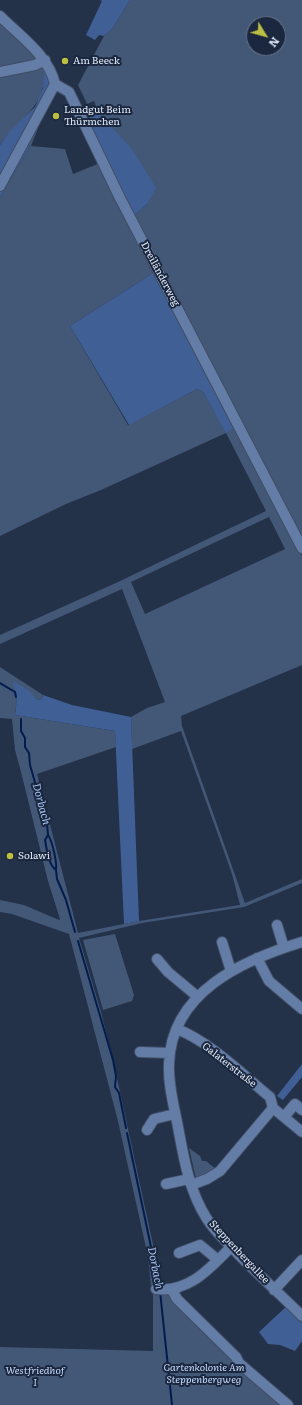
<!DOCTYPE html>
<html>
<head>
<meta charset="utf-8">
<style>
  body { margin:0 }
  #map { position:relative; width:302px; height:1405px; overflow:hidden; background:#233149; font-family:Literata,serif }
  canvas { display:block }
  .north { position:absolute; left:246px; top:16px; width:40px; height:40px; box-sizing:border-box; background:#1a273e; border:1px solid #697488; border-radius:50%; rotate:127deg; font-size:11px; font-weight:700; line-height:16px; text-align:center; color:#dfe8f7 }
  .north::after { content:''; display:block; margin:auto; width:14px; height:18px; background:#bdbf43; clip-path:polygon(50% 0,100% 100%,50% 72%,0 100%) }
</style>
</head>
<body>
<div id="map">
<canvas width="302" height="1405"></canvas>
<div class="north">N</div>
</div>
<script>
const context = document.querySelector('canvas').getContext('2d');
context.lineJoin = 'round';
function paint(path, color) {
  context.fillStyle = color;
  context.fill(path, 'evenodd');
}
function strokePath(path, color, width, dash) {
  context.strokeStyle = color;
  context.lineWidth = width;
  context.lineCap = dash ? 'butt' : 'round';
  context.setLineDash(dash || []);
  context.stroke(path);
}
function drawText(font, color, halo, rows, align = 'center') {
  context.font = font + ' Literata,serif';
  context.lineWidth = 4;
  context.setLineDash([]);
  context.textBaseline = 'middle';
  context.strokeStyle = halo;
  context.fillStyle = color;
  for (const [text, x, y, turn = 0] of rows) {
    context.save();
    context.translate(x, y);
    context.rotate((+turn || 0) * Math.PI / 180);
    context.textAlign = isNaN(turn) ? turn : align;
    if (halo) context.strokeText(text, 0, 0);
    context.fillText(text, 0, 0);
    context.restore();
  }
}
paint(new Path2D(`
  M130 0H302V544L134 216 147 204 114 130 98 112 94 101 87 104 78 85 104 36 112 29ZM254 24H278V48H254Z
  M0 21 39 58 37 61 0 69Z
  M41 66 44 67C48 106 20 117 0 145V74Z
  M44 113 31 146 65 149 73 174 100 163 131 224 153 273 70 326 128 425 197 389 203 392 226 432 236 427 302 556V665L181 716 182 726 245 903 302 879V883L244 907 142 923 79 938 101 1012 115 1069 162 1286 191 1320 282 1405H0V1347L153 1351V1292L151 1286 148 1257 118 1121 69 934 12 914 0 912V900L24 905 59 920 60 919 48 881 20 768 15 750 12 719 0 718V667L43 695 42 699 38 700 35 697H17L15 715 115 731 116 747 37 774 78 933 139 921 240 905 232 874 181 731 132 749 131 717 147 708 165 702 122 589 0 644V635L118 582 266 511 226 433 101 490 66 504 0 536V197L30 146 26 143ZM269 517 285 549 145 614 131 582Z
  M115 934 134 995 132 1001 103 1010 83 940Z
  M189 1148 200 1156 202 1161H206L216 1169 196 1179Z`), '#435777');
paint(new Path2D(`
  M100 0H130L112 29 104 36 99 35 95 40 86 35 102 1Z
  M44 67 51 80 47 92 22 140 30 146 0 197V145L10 131 35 107 43 88Z
  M98 112 132 149 156 188 147 204 134 216 85 123 91 120 89 116Z
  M153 273 206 368 236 427 226 433 203 392 197 389 129 425 70 326Z
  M13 681 28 690 38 700 42 699 43 695 72 705 131 717 139 921 124 924 115 731 15 715 17 697Z
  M302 1064V1077L283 1100 277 1096Z
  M289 1304 302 1316V1341L295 1351 280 1345 268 1344 259 1332Z`), '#3f5f95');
strokePath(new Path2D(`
  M0 683 15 692 16 697
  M21 719V731L25 738V747L29 753 30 765 47 824 48 835 45 840C47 850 48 864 56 870L57 879 66 900 75 932
  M48 835C52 840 57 862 56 869
  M78 941 113 1060 116 1076 115 1087 119 1093 126 1128
  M127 1133 159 1285
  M160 1291 172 1405`), '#021d4d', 2);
const minor = new Path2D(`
  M0 16C20 36 49 56 55 84L69 92 120 198 302 548
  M0 72 35 65 45 60
  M0 186 55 84
  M277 925 284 948
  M222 942 231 971
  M302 942C243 960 171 992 169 1064 168 1085 174 1106 178 1127 184 1159 189 1191 207 1219 216 1233 230 1245 241 1257 261 1277 282 1296 302 1316
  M257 958 269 981 302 1009
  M157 959 168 972 198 997
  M177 1029C210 1042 242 1074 270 1097L273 1108 220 1171 207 1179 191 1185
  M140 1052 170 1053
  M273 1108 302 1132
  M284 1117 295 1104 302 1110
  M147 1130 154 1119 175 1114
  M166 1184 189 1179
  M179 1253 200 1245 218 1260
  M156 1289C189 1293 210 1268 231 1247
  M172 1290 177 1299 236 1357 239 1363 288 1405
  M274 1290 302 1260`);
strokePath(minor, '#414e65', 12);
strokePath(minor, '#647da6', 10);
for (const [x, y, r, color] of [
  [65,61,4,"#bdbf43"],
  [56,116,4,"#bdbf43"],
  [10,856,4,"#bdbf43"]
]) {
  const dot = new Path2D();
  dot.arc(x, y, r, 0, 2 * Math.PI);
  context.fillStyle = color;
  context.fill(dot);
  strokePath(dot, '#1a273e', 1.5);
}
drawText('10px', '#dfe8f7', '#1a273e', [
  ["Am Beeck",73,61],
  ["Landgut Beim",64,110],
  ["Thürmchen",64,122],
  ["Solawi",18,856]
], 'left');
drawText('10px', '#dfe8f7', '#1a273e', [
  ["Dreiländerweg",160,274,62],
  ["Galaterstraße",229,1065,38],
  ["Steppenbergallee",239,1252,47]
]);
drawText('italic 10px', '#c7dbfb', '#1a273e', [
  ["Gartenkolonie Am",204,1368],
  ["Steppenbergweg",204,1380],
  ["Westfriedhof",35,1371],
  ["I",35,1383]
]);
drawText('italic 11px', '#a4c1f0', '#1a273e', [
  ["Dorbach",41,804,75],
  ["Dorbach",155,1268,79]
]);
</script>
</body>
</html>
